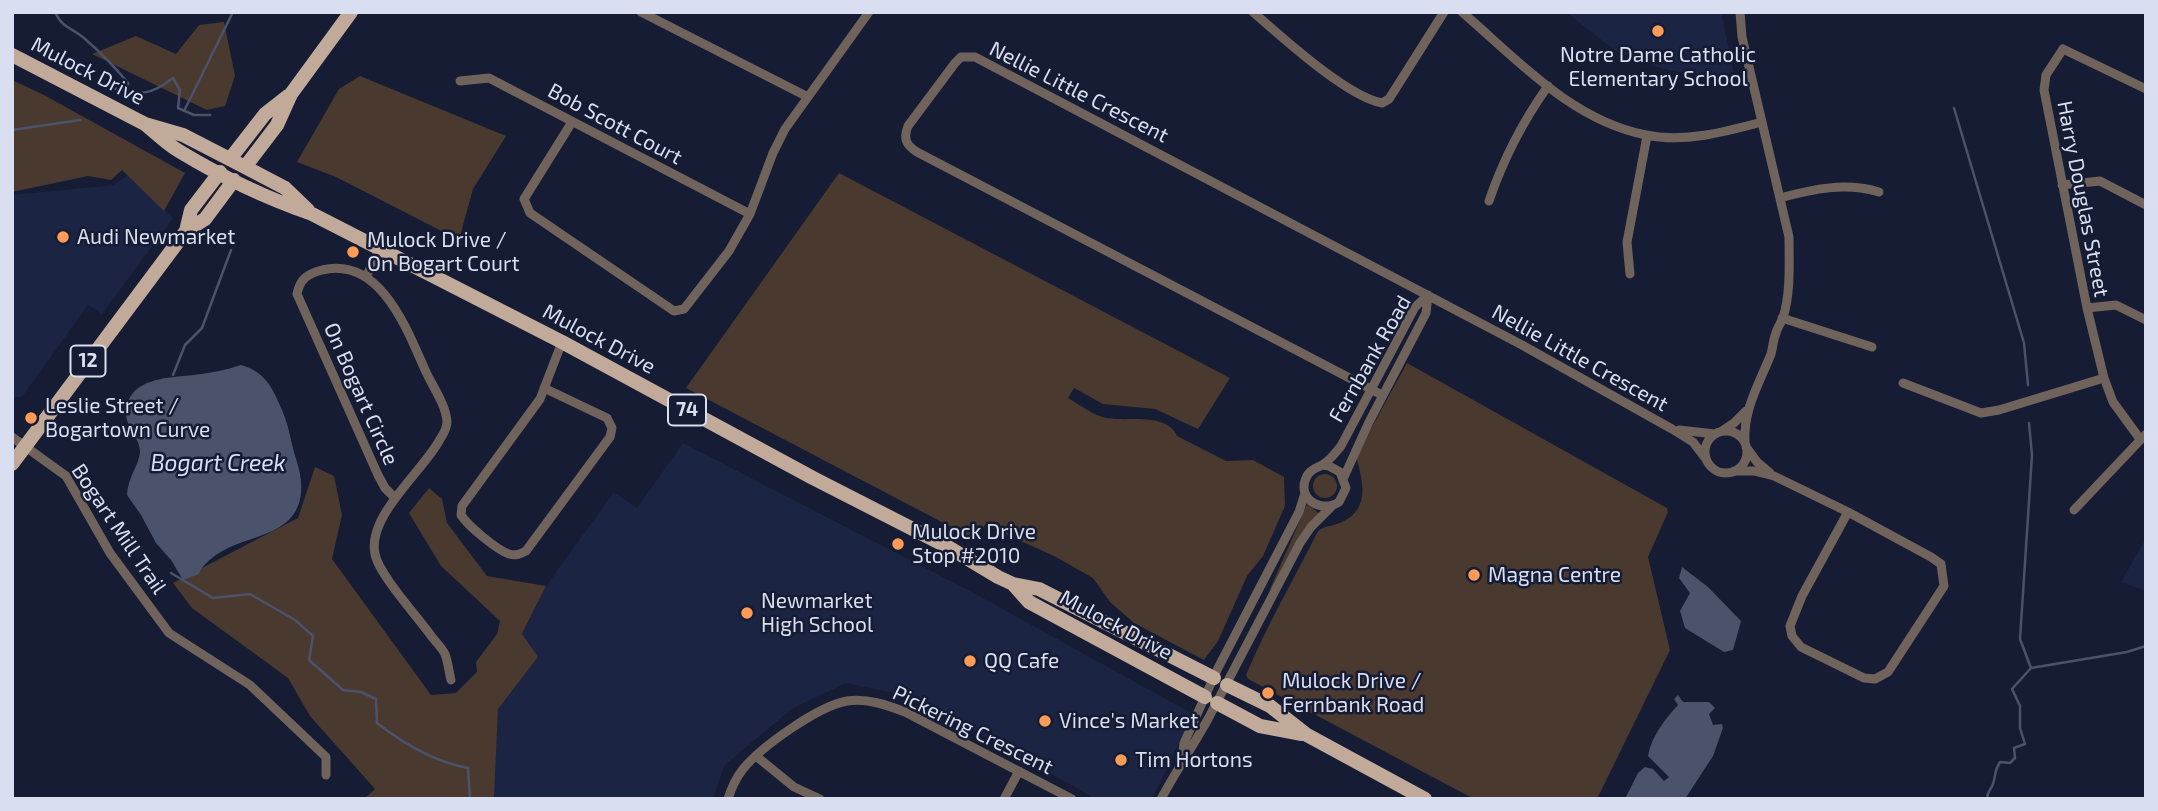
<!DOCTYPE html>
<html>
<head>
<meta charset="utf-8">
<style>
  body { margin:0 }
  #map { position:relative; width:2158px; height:811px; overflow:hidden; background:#151c34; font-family:"Exo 2",sans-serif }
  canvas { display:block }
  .frame { position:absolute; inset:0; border:14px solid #d9dff0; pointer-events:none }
</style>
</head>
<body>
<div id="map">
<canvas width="2158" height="811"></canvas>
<div class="frame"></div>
</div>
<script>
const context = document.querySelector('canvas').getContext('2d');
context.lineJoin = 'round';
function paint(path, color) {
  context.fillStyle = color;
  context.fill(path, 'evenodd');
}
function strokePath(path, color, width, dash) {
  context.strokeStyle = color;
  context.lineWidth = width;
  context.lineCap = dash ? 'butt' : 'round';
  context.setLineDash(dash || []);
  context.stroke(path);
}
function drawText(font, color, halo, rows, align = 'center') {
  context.font = font + ' "Exo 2",sans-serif';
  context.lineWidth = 5;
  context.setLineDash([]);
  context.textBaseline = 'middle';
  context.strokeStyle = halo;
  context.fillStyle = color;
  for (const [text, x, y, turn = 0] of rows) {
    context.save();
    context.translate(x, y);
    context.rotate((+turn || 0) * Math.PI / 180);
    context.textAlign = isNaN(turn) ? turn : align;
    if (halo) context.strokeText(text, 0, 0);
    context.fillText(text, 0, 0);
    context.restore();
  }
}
paint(new Path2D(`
  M1566 12H1721L1734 72 1709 79 1656 67 1614 50Z
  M128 175 173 218 102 314 88 305 22 397H12V195L114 185Z
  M683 443 972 592 1193 714 1152 799H1096L914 697 846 683 793 708 724 766 713 799H494L498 709 538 657 522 635 546 586 614 492 637 508Z
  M2146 538V591L2121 582Z`), '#1b2442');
paint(new Path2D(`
  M224 22 235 76 225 106 207 110 92 54 136 36 176 54 199 25Z
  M360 76 506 136 473 189 459 240 336 177 297 162 339 89Z
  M12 80 44 95 185 173 164 211 122 170 111 180 88 176 12 192Z
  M839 173 1230 378 1198 429 1155 409 1103 404 1074 388 1068 398C1079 404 1094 416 1107 418 1128 422 1166 412 1177 436L1226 461 1253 460 1284 477 1285 506 1263 556 1247 576 1218 641 1204 660 1134 623 1110 602 1093 578 1054 556 985 525 976 540 686 388Z
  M1407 363 1667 508 1668 512 1648 557 1670 650 1597 799H1474L1248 679 1246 675C1267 625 1294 579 1318 531 1326 525 1336 526 1344 521 1371 507 1362 479 1356 456Z
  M315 467 334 476 342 515 332 559 431 695 456 693 477 672 476 662 497 634 500 621 441 566 409 513 429 488 442 499 447 523 487 576 546 586 522 634 538 657 498 709 494 799H364L375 789 310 716 288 678 192 608 173 583 298 518Z
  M1313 486a12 12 0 1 1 24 0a12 12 0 1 1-24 0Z
  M1307 504 1320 514 1272 590 1270 589Z`), '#49392f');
paint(new Path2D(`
  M241 365C266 372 273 389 282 410 290 429 291 444 297 462 307 495 301 521 265 534 248 541 232 544 216 555 209 560 202 566 199 574L183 580 171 560 156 543 141 515 127 495C128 477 138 467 140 453 141 439 126 428 126 413 128 377 168 378 194 375 210 373 226 370 241 365Z
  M1682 567 1708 587 1741 621 1733 650 1724 652 1685 628 1680 611 1690 593 1679 578Z
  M1678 695 1683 702H1709L1715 708 1709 714 1713 725 1722 724 1723 728 1713 756 1685 799H1625L1638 773 1645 767 1653 769 1664 781 1669 777 1648 756C1651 737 1665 719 1678 705L1674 699Z`), '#4b536c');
strokePath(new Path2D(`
  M55 12C63 29 71 27 84 38 100 52 115 67 128 83V92
  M113 88C141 96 151 95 173 78L180 90 178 108 194 115H210
  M1954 108 2024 343 2028 385
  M184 111 233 12
  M12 130 80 120
  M173 375 185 345 202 328 231 250
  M2029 423 2032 455 2020 639 2031 668
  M171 573 213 598 250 594 295 620 313 636 309 660 343 690 361 692 376 699 377 723C404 744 435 762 468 768L470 799
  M1987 799C1987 791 1991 790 1993 784 1996 775 1994 771 2000 762L2010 763 2015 758 2014 748 2025 744 2020 728V706L2012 689 2031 668 2127 652 2146 646`), '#4b536c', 2.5);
strokePath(new Path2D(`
  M641 12 808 97
  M1253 12C1282 37 1346 96 1382 103L1389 99 1444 12
  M1462 12C1518 60 1571 120 1646 135 1684 143 1725 132 1762 122
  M1740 12 1742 37 1789 237C1789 263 1791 292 1783 318 1781 323 1777 328 1776 333 1773 340 1773 347 1771 354 1759 384 1743 410 1745 442
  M460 81 489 78 750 214
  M572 122 524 199 530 213 674 311 684 309 729 251 750 214 773 153 785 129 869 12
  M2062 185 2100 181 2146 205
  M1780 198C1813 189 1846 182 1879 192
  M1489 201C1503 160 1523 121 1548 86
  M1630 274 1627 242 1647 136
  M366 277 380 248
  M2087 308 2116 305 2146 320
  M1782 318 1872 347
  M1903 383 1981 413 1999 410 2104 378
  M544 388 607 418 612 428 610 437 526 551C520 554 516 556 509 554 497 550 468 526 461 515L462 506 540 399 562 342
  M1382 395 917 152C906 145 903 139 908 126L955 63 961 57H975L1522 345 1672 429 1693 442 1706 459
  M1679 430 1715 434
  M1705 452a21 21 0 1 1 42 0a21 21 0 1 1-42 0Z
  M1722 431 1734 423 1746 411
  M12 437 66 476 110 553 169 633 250 685 326 757V775
  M2140 439 2113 402 2104 378 2087 308 2044 90 2046 75 2063 49 2146 89
  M1746 447 1757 462 1770 473
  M1323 465 1329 466 1340 472 1346 488 1339 502C1321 514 1295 498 1307 476 1311 468 1319 468 1325 463 1331 459 1336 452 1341 446L1415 307 1428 295
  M1734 471H1754L1774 476 1848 512 1931 557 1941 564 1944 586 1888 672 1875 679 1864 678 1801 647 1792 636 1790 626 1802 596 1848 512
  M1344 477 1369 422 1426 313 1428 295
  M395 498 385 488 378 475 297 294C300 279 307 274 322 270 381 256 407 330 426 372 433 387 446 405 447 422 447 428 443 435 439 441 422 472 367 516 375 554 379 575 418 617 432 637 436 642 442 648 445 654 448 662 449 672 451 680
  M2074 510 2146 434
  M756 756 794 787 820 799
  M1182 759 1184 743 1218 668 1299 512 1305 493
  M728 799C731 789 736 778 743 769 761 747 818 706 847 701 867 698 887 705 905 712L1072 799
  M1004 799 1019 771
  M1161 799C1176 771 1193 746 1208 719L1300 543 1311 527 1331 507`), '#6f635c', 9);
strokePath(new Path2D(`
  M12 55 145 124 183 135 245 167 285 188 308 210
  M145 124C156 133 167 144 179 151 220 176 266 198 312 214L562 342 813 478 948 547 998 577 1013 584 1039 589 1214 678
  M230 159 265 114 288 96
  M245 167 277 125 291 94 351 12
  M186 231 191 210 220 172
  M12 464 186 231 205 219 234 180
  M1013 584 1029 602 1205 697
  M1227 685 1270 706 1307 735 1425 799
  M1217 703 1260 726 1302 734`), '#c2aa9a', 14);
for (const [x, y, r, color] of [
  [1658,31,7,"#fe9c57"],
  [63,237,7,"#fe9c57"],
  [353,252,7,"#fe9c57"],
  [31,418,7,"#fe9c57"],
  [898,544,7,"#fe9c57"],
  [1474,575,7,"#fe9c57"],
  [747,613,7,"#fe9c57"],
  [970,661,7,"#fe9c57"],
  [1268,693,7,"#fe9c57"],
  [1045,721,7,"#fe9c57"],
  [1121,760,7,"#fe9c57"]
]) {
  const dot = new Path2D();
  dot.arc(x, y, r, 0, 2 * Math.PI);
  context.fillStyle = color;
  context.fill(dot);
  strokePath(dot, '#151c34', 2.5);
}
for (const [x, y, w] of [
  [88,361,35],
  [687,410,38]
]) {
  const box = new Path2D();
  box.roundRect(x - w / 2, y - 15.5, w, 31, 5);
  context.fillStyle = '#151c34';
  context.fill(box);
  strokePath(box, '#d9dff0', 2);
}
drawText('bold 19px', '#d9dff0', null, [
  ["12",88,361],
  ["74",687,410]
]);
drawText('21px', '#d9dff0', '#151c34', [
  ["Notre Dame Catholic",1658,55,"center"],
  ["Elementary School",1658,79,"center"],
  ["Audi Newmarket",77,237],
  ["Mulock Drive /",367,240],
  ["On Bogart Court",367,264],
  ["Leslie Street /",45,406],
  ["Bogartown Curve",45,430],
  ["Mulock Drive",912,532],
  ["Stop #2010",912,556],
  ["Magna Centre",1488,575],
  ["Newmarket",761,601],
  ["High School",761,625],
  ["QQ Cafe",984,661],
  ["Mulock Drive /",1282,681],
  ["Fernbank Road",1282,705],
  ["Vince's Market",1059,721],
  ["Tim Hortons",1135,760]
], 'left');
drawText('21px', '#d9dff0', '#151c34', [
  ["Mulock Drive",88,71,27],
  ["Nellie Little Crescent",1079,92,27],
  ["Bob Scott Court",615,124,28],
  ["Harry Douglas Street",2083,199,79],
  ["Mulock Drive",599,339,28],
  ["Nellie Little Crescent",1580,358,29],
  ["Fernbank Road",1370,359,-60],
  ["On Bogart Circle",361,394,66],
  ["Bogart Mill Trail",119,529,56],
  ["Mulock Drive",1116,625,28],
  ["Pickering Crescent",973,730,26]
]);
drawText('italic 23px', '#d4dffd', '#151c34', [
  ["Bogart Creek",218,463]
]);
</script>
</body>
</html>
